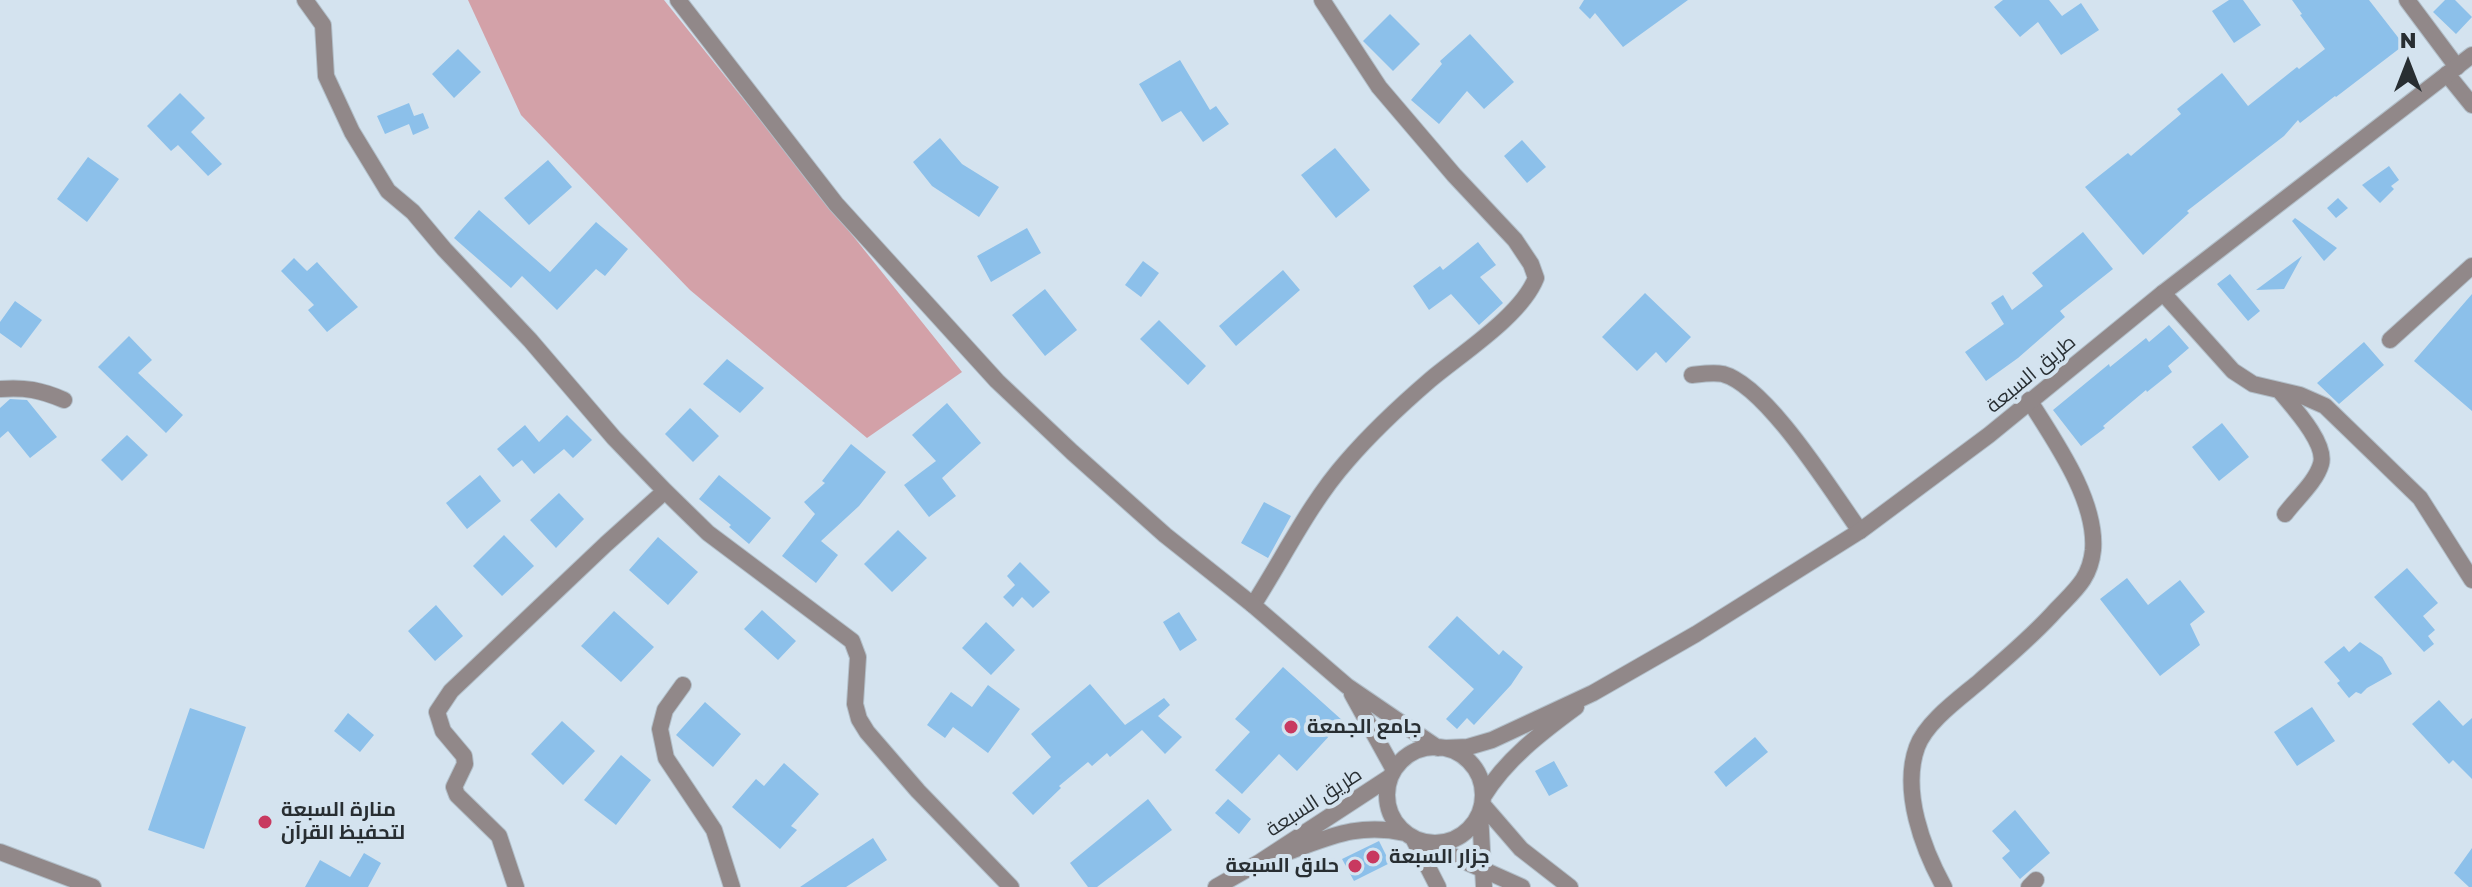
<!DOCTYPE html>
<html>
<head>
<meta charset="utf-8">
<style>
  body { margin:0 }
  #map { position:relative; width:2472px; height:887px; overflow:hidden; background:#d4e3ef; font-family:"Golos Text",sans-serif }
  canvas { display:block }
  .north { position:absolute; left:2368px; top:24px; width:80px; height:80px; -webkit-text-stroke:6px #d4e3ef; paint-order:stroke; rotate:0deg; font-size:22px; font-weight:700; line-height:32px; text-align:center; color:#282e32 }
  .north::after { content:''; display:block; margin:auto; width:28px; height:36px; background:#282e32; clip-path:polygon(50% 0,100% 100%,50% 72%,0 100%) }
</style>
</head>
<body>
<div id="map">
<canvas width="2472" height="887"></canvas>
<div class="north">N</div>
</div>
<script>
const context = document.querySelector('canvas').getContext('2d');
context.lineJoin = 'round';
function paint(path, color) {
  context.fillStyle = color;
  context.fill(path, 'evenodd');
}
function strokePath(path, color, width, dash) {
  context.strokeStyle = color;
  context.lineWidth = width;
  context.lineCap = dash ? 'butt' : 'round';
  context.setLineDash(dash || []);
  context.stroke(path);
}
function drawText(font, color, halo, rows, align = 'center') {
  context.font = font + ' "Golos Text",Cairo,sans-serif';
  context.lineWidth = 8;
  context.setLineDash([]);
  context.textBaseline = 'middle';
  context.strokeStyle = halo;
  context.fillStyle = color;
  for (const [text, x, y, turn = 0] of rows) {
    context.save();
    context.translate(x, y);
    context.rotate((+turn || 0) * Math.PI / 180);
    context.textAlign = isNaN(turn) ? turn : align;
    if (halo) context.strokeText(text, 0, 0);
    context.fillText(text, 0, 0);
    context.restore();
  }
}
paint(new Path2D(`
  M468 0H664L962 372 867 438 690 290 521 115Z`), '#d3a1a8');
paint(new Path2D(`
  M1584 0H1688L1623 47 1595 13 1590 19 1579 8Z
  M2003 0H2049L2062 16 2081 3 2099 30 2061 55 2038 22 2020 37 1994 7Z
  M2229 0H2243L2261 25 2234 43 2212 11Z
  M2292 0H2369L2404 45 2336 97 2335 96 2300 123 2298 120 2284 136 2187 211 2189 213 2143 255 2085 187 2128 153 2131 156 2181 114 2177 109 2222 73 2248 106 2297 67 2299 69 2325 49 2300 15 2302 14Z
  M2445 0H2455L2472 17 2456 34 2433 12Z
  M1390 14 1420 44 1393 71 1363 41Z
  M1470 34 1514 82 1484 109 1467 91 1439 124 1411 100 1442 64 1440 61Z
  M458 49 481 72 454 98 432 74Z
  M1180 60 1210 110 1216 106 1229 124 1203 142 1181 111 1162 122 1139 84Z
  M180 93 205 118 191 132 222 164 208 176 178 145 171 151 147 126Z
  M409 103 414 116 423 113 429 128 413 135 409 124 385 134 377 116Z
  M940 138 962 164 999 187 979 217 932 186 913 162Z
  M1522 140 1546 167 1527 183 1504 156Z
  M1335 148 1370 190 1336 218 1301 175Z
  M88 157 119 179 87 222 57 199Z
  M548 160 572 187 529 225 504 198Z
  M2389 166 2399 180 2391 186 2394 189 2380 203 2362 185Z
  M2338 198 2348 208 2336 218 2327 208Z
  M479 210 550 272 596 222 628 249 605 276 596 269 557 310 522 276 511 288 454 238Z
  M2295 218 2337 248 2324 261 2292 221Z
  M1027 228 1041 253 991 282 977 256Z
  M2083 232 2113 269 2060 311 2065 317 2018 358 1986 381 1965 352 2004 324 1991 303 2003 295 2012 310 2043 286 2032 273Z
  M1478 242 1496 265 1480 277 1503 303 1479 325 1451 294 1429 310 1413 286 1440 266 1443 270Z
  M2302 256 2284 289 2256 290Z
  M294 258 307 271 317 262 358 307 327 332 308 310 314 305 281 271Z
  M1143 261 1159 273 1141 297 1125 285Z
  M1283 270 1300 290 1236 346 1219 326Z
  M2230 274 2260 311 2248 321 2217 284Z
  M1045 289 1077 330 1045 356 1012 315Z
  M1645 293 1691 337 1666 363 1656 352 1637 371 1602 337Z
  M2472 294V411L2414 361Z
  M15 301 42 320 21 348 0 333V322Z
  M1159 320 1206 366 1188 385 1140 339Z
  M2169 325 2189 348 2168 366 2172 372 2147 392 2146 390 2103 426 2105 428 2081 446 2053 410 2109 364 2110 367 2146 338 2149 342Z
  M129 336 152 360 138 373 183 415 166 433 98 367Z
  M2364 342 2384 365 2339 404 2317 383Z
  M727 359 764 388 740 413 703 384Z
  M10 399 27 400 57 437 30 458 8 431 0 438V408Z
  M947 403 981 443 942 478 956 496 929 517 904 485 936 461 912 435Z
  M690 408 719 436 693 462 665 434Z
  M567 415 592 440 573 458 564 449 534 474 522 460 513 467 497 449 525 425 539 442Z
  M2222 423 2249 457 2219 481 2192 447Z
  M127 435 148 455 122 481 101 460Z
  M851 444 886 472 859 506 821 541 838 555 816 583 782 556 815 514 804 502 825 483 822 481Z
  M480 475 501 501 467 529 446 503Z
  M719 475 771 518 749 544 729 527 731 525 699 499Z
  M559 493 584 519 556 548 530 520Z
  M1264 502 1291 516 1268 558 1241 543Z
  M898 530 927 558 892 592 864 564Z
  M504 535 534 566 502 596 473 566Z
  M658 537 698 572 668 605 629 570Z
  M1020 562 1050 592 1033 608 1022 597 1013 607 1003 597 1015 585 1007 576Z
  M2407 568 2438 603 2423 616 2435 630 2428 636 2434 644 2424 652 2374 597Z
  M2127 578 2148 605 2180 580 2205 612 2190 624 2200 645 2160 676 2100 599Z
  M436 605 463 636 435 661 408 631Z
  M762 610 796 641 778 660 744 629Z
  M614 611 654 647 621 682 581 646Z
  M1179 612 1197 640 1180 651 1163 622Z
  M1457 616 1499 655 1503 650 1523 667 1511 685 1474 725 1467 718 1457 729 1446 719 1474 689 1428 647Z
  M986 622 1015 650 991 675 962 648Z
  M2360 642 2382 657 2392 674 2367 688 2361 694 2356 692 2349 698 2337 683 2340 681 2324 662 2344 646 2349 652Z
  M1283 667 1343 721 1297 771 1279 754 1242 794 1215 770 1250 732 1235 719Z
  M1090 684 1125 725 1164 698 1170 705 1158 716 1182 737 1165 754 1142 730 1110 757 1107 753 1092 766 1088 762 1059 786 1061 788 1033 815 1012 793 1051 757 1031 734Z
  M988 685 1020 709 988 753 953 727 945 738 927 725 951 692 972 707Z
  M2439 700 2463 726 2472 718V779L2453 760 2449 764 2412 724Z
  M705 702 741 734 713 767 676 735Z
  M2312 707 2335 741 2297 766 2274 732Z
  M190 708 246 727 204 849 148 830Z
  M348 713 374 735 360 752 334 731Z
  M562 721 595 751 563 785 531 754Z
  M1755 737 1768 752 1726 787 1714 772Z
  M621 755 651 780 616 825 584 800Z
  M1554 761 1568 786 1549 796 1535 771Z
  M784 763 819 794 791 826 797 830 780 849 732 807 756 779 764 786Z
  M1148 799 1172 830 1097 887H1088L1070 863Z
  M1228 799 1251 819 1239 834 1215 813Z
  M2015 810 2050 853 2020 879 2002 858 2010 851 1992 831Z
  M873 838 887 860 846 887H800Z
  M1379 841 1390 863 1354 881 1342 859Z
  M2472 848V887H2469L2454 873Z
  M364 853 381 863 368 887H305L320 860 350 877Z`), '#8cc0ea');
const minor = new Path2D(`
  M305 0 323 25 326 76 352 132 388 191 413 212 444 249 530 340 614 438 665 491 708 533 852 641 858 657 855 704 859 719 867 732 918 791 1011 887
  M2407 0 2457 67
  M2447 74 2472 105
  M2163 293 2233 371 2253 384 2300 395 2325 406 2420 498 2472 580
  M2390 340 2472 266
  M1692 375C1701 374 1713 372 1723 374 1767 386 1832 492 1860 531
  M0 389C25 387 41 390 64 400
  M2279 390C2292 406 2327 443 2321 464 2316 482 2296 499 2285 514
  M1253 605C1284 557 1309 504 1347 461 1372 432 1401 405 1430 380 1462 353 1521 316 1536 278L1531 264 1515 240 1454 175 1379 87 1322 0
  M683 685 665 710 660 729 666 758 714 830 732 887
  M516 887 499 836 457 795 454 787 465 764 464 756 443 731 437 712 451 691 606 544 665 491
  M1944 887C1923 849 1901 791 1917 747 1926 722 1960 698 1980 681 2006 658 2033 636 2056 610 2075 590 2090 579 2093 550 2097 500 2054 440 2029 400
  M2029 887 2036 880`);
const tertiary = new Path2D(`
  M678 0 836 204 997 381 1072 452 1165 535 1253 605 1347 686 1438 748
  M1352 694 1394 770
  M1387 795a48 48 0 1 1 96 0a48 48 0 1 1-96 0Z
  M1445 748 1468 747 1492 740 1593 693 1696 634 1860 531 1989 435 2163 293 2472 55
  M1483 797C1505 760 1542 732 1576 707
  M1482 804 1521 849 1570 887
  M1480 813 1484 887
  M1413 838 1438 887
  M1428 845 1522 887
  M0 852 93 887
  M1285 853C1328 838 1358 822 1405 833
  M1216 887 1260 862 1390 777`);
strokePath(minor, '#b2bfc9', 18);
strokePath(tertiary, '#b2bfc9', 18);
strokePath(minor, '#918889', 16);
strokePath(tertiary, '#918889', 16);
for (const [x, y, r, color] of [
  [1291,727,8,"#c83960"],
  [265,822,8,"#c83960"],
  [1373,857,8,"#c83960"],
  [1355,866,8,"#c83960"]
]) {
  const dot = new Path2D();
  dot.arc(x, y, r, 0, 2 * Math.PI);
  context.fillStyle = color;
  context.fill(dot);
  strokePath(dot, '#d4e3ef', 3);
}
drawText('20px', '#282e32', '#d4e3ef', [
  ["طريق السبعة",2031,374,-40],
  ["طريق السبعة",1314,802,-33]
]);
drawText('bold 20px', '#282e32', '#d4e3ef', [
  ["جامع الجمعة",1307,727],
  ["منارة السبعة",281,810],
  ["لتحفيظ القرآن",281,833],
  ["جزار السبعة",1389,857],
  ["حلاق السبعة",1339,866,"right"]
], 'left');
</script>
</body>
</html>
